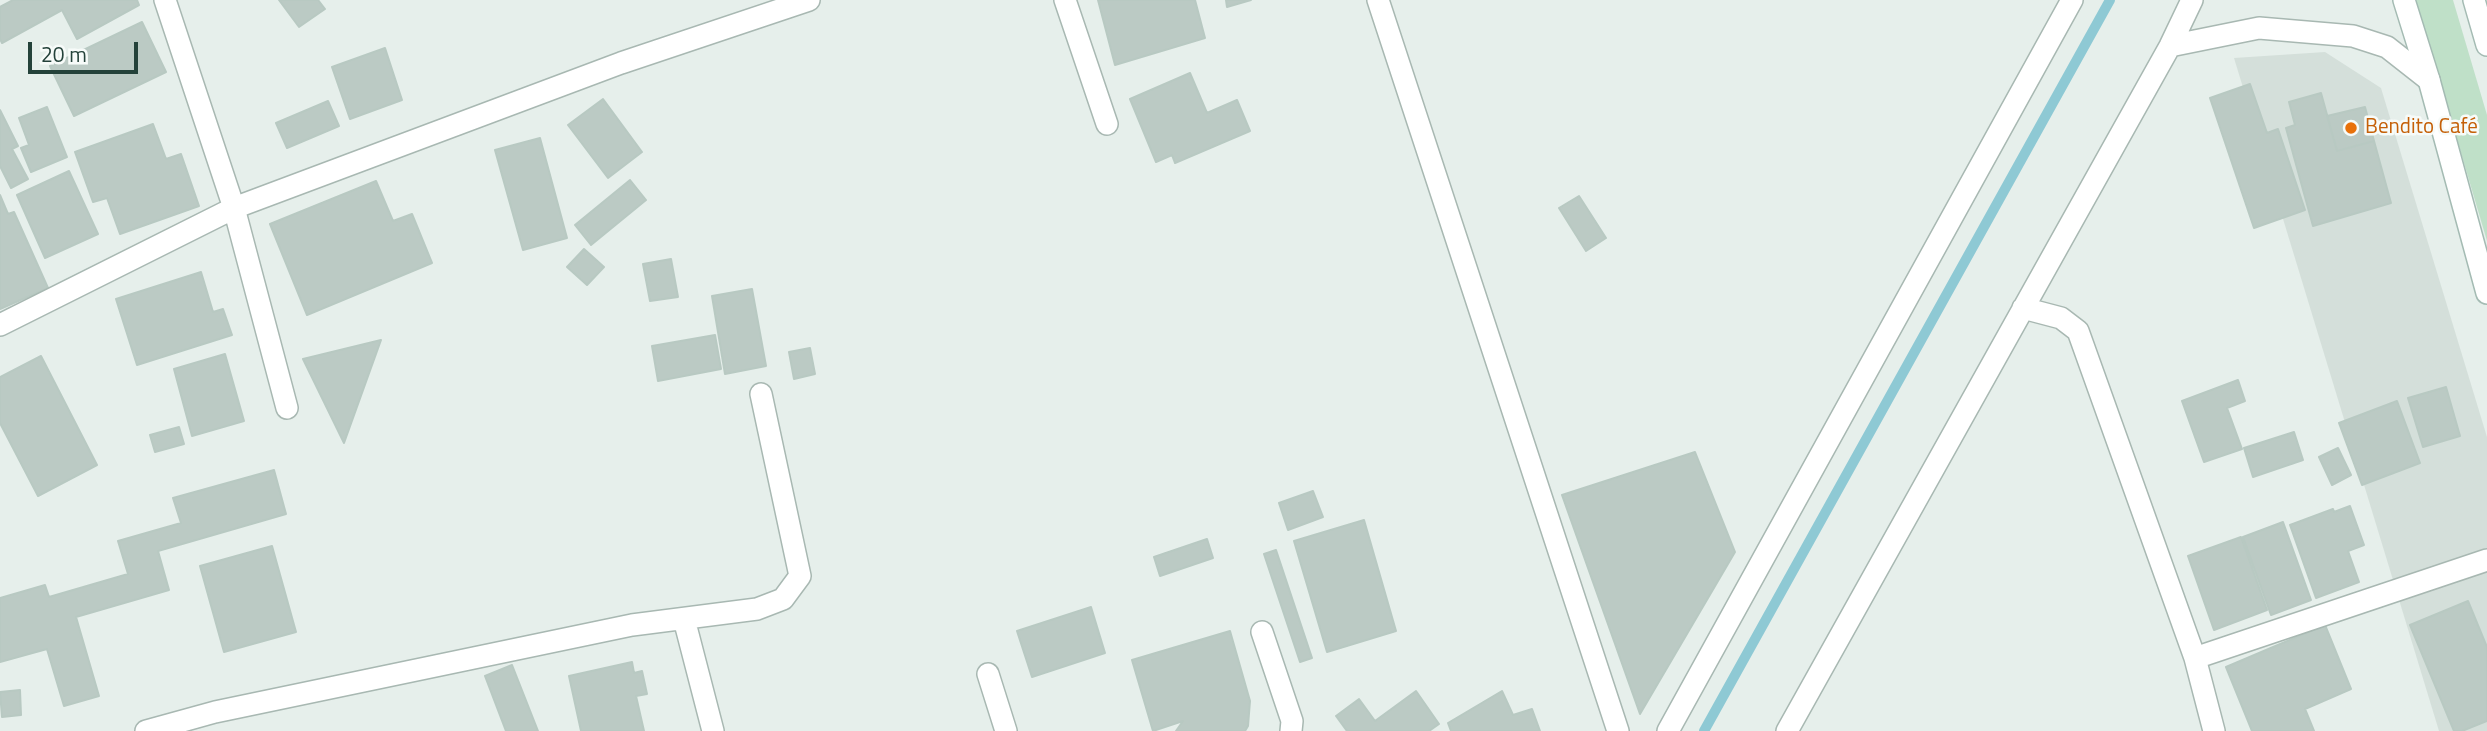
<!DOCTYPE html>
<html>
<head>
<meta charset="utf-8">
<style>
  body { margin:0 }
  #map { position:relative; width:2487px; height:731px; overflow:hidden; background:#e6efeb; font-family:"Titillium Web",sans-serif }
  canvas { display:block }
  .scale { position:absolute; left:28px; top:42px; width:110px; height:32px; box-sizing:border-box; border:4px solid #24423a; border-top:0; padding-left:9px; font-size:21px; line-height:24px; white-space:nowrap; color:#24423a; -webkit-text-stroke:5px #f7fbf9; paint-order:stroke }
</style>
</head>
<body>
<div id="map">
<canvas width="2487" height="731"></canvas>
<div class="scale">20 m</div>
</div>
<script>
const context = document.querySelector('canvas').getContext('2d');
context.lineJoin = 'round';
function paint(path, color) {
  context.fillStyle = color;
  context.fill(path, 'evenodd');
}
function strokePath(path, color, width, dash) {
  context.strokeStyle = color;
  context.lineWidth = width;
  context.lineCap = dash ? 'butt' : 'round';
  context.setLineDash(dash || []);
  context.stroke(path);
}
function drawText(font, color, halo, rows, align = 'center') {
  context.font = font + ' "Titillium Web",sans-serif';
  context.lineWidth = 5;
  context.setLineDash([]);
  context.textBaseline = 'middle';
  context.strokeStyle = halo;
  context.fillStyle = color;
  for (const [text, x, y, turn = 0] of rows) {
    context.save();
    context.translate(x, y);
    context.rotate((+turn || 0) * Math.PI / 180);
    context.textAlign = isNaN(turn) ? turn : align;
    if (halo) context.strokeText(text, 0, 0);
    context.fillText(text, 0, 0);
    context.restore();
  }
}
paint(new Path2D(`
  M2325 52 2381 88 2487 437V731H2439L2234 58Z`), '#d4dfda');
paint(new Path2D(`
  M2416 0H2453L2487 115V241Z`), '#bfe0c8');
strokePath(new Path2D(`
  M1704 731 2110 0`), '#8ec9d4', 10);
const building = new Path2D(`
  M13 0H137L139 5 77 39 62 10 2 43 0 39V7Z
  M279 0H318L325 9 299 27Z
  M1098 0H1195L1205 38 1115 65Z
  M1226 0H1251L1227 7Z
  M142 22 166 72 74 116 50 66Z
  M385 48 402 100 350 119 332 67Z
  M1190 73 1207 113 1237 100 1250 131 1175 163 1172 155 1156 162 1130 99Z
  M2250 84 2267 133 2278 129 2305 210 2254 228 2210 98Z
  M2321 93 2337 151 2374 141 2391 203 2313 226 2286 128 2295 125 2289 102Z
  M603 99 642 152 608 178 568 125Z
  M328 101 339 126 287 148 276 123Z
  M47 107 67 157 31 172 21 148 29 145 19 118Z
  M2365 107 2374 141 2337 151 2327 116Z
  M0 110 18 146 12 149 28 179 11 188 0 166Z
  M153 124 166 159 181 154 199 206 120 234 107 198 93 202 75 152Z
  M540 138 567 238 523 250 495 150Z
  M69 171 98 234 45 258 17 195Z
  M630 180 646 200 591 245 575 225Z
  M376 181 393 221 412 214 432 263 307 315 270 224Z
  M0 195 8 214 14 212 48 288 0 309Z
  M1579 196 1606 238 1586 251 1559 208Z
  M584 249 604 267 587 285 567 267Z
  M671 259 678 297 650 301 643 264Z
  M201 272 213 312 223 309 232 335 137 365 116 299Z
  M752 289 766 366 725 374 712 296Z
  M715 335 721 369 658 381 652 346Z
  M381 340 344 443 303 359Z
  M810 348 815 374 794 379 789 352Z
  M225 354 244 421 192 436 174 369Z
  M41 356 97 465 38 496 0 423V377Z
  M2238 380 2245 401 2227 408 2242 449 2204 462 2182 401Z
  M2446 387 2460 436 2423 447 2408 398Z
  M2397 401 2420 463 2362 485 2339 423Z
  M179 427 184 444 155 452 150 435Z
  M2294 432 2303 460 2253 477 2244 448Z
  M2338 448 2351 475 2332 485 2319 457Z
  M1695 452 1735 552 1640 714 1562 495Z
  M274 470 286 514 158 551 169 590 76 617 99 696 64 706 47 649 0 662V598L45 585 49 597 128 574 118 541 181 523 173 498Z
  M1313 491 1323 517 1288 530 1279 503Z
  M2350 506 2364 545 2348 551 2359 582 2316 598 2290 525 2333 509 2334 512Z
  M1364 520 1396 631 1327 652 1294 541Z
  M2283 522 2311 600 2271 615 2243 537Z
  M2241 537 2267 610 2214 630 2188 556Z
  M1207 539 1213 558 1160 576 1154 557Z
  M272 546 296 632 224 652 200 566Z
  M1276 550 1312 658 1300 662 1264 554Z
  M2468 601 2487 647V721L2462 731H2454L2410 625Z
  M1091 607 1105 653 1032 677 1017 631Z
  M2325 625 2351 689 2305 709 2314 731H2252L2226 667Z
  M1230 631 1250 701 1248 726 1245 731H1176L1183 721 1153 731 1132 660Z
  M632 662 634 673 642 671 647 694 636 696 644 731H581L569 676Z
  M512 665 538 731H506L485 676Z
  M20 690 21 715 2 717 0 692Z
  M1416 691 1439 724 1429 731H1347L1336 716 1359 699 1375 721Z
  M1502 691 1513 715 1532 709 1540 731H1451L1448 723Z`);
paint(building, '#bbcac4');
strokePath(building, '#b8c9c2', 2);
const street = new Path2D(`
  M165 0 234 208 287 408
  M1065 0 1107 124
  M1378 0 1618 731
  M2170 46 2259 28 2353 36 2387 47 2429 80
  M2023 308 2061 318 2078 331 2195 658 2214 731
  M0 325 234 208 621 63 809 0
  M684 619 713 731
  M1262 632 1292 721 1291 731
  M2195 658 2487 560
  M988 674 1006 731
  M146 731 215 712 632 625 757 609 783 599 800 576 761 394
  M1668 731 2072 0
  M1787 731 2170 46 2192 0`);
const secondary = new Path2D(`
  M2404 0 2429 80 2487 293
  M2474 0 2487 45`);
strokePath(street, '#a8b8b2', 24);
strokePath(secondary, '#a4bbb3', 24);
strokePath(street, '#fff', 21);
strokePath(secondary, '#fff', 21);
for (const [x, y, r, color] of [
  [2351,128,7,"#e8710a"]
]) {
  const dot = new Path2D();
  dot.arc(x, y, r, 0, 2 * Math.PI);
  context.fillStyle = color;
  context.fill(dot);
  strokePath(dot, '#f7fbf9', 2.5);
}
drawText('21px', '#c56008', '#f7fbf9', [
  ["Bendito Café",2365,128]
], 'left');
</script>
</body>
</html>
